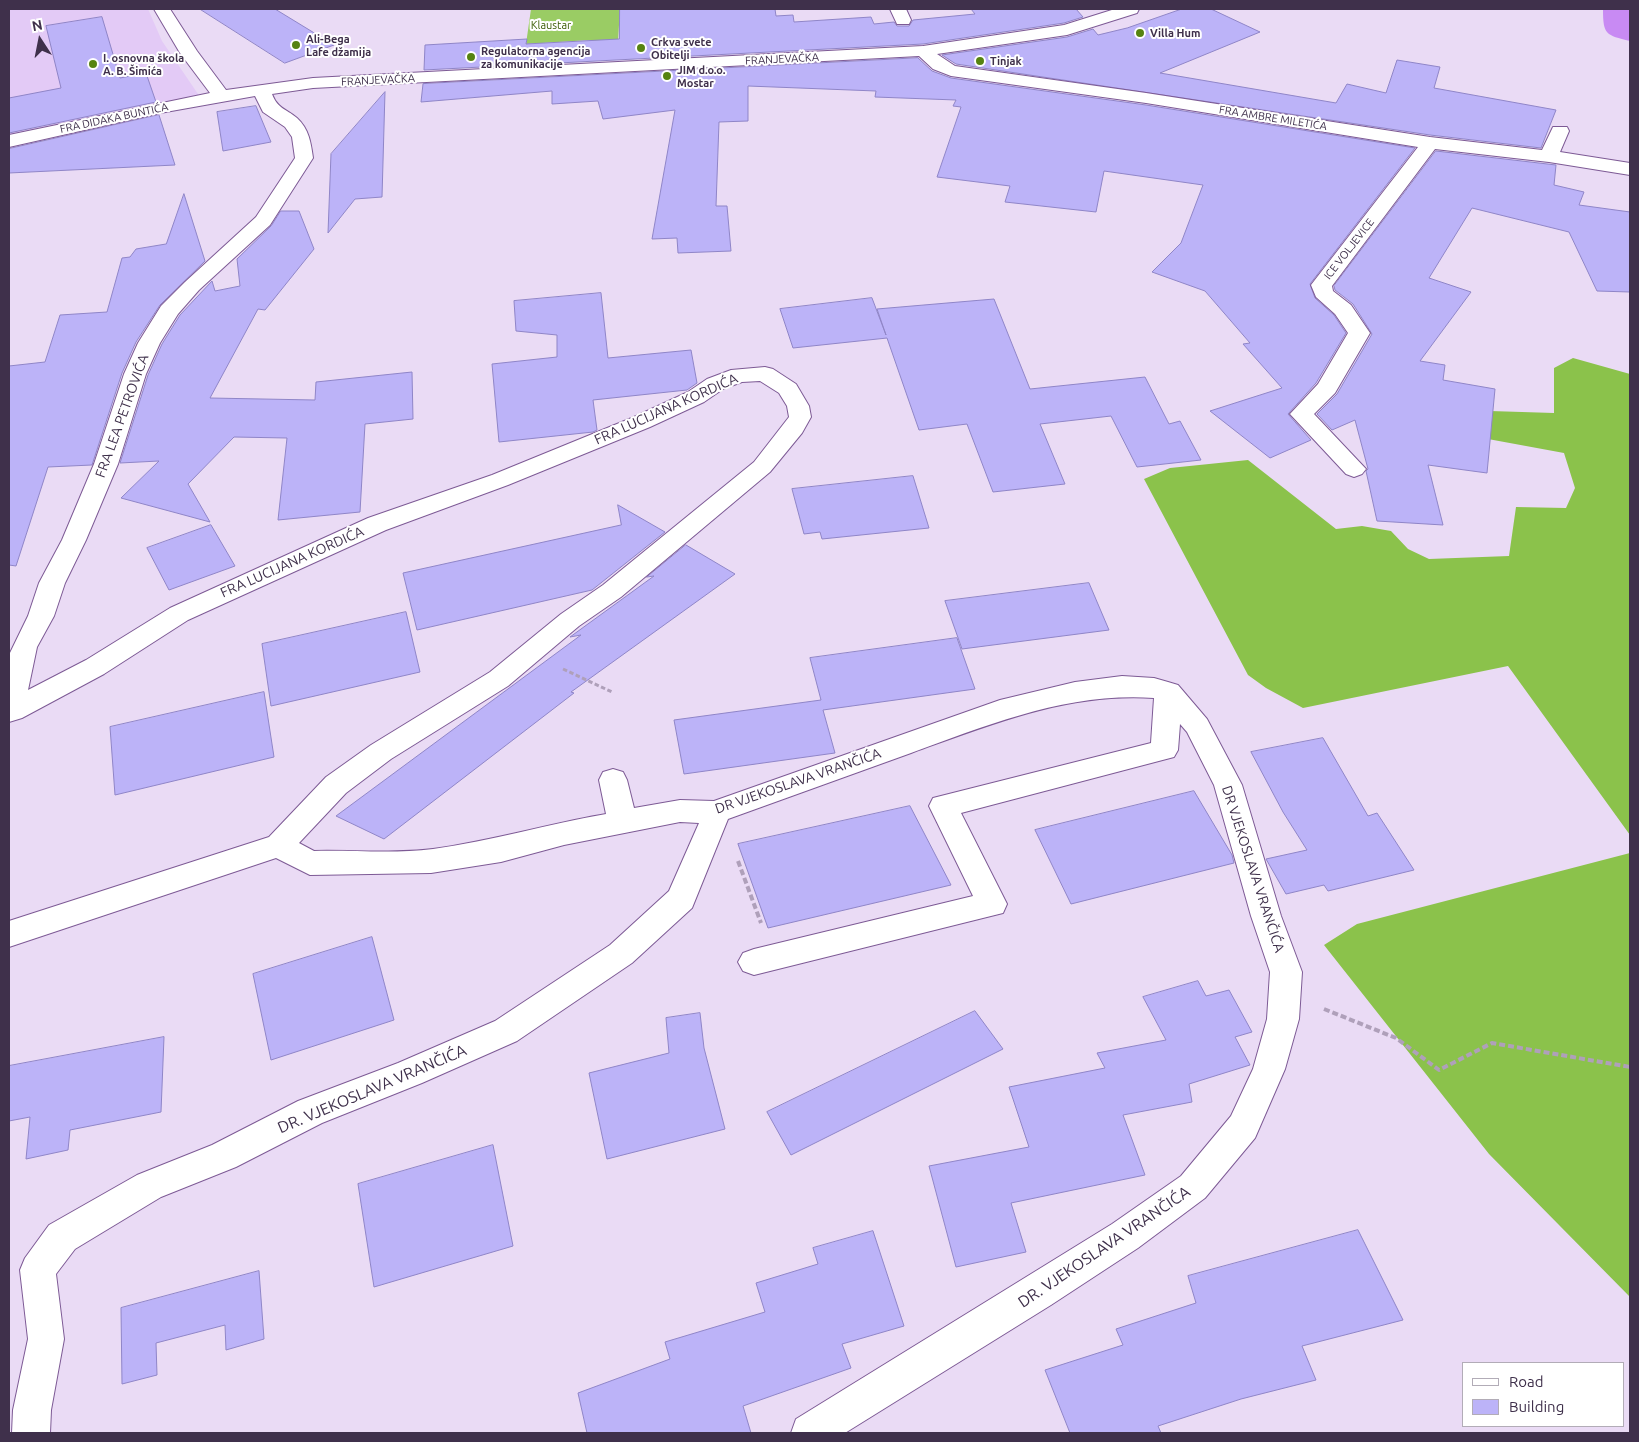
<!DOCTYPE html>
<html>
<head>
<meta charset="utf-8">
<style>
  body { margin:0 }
  #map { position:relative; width:1639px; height:1442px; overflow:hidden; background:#eadbf5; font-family:Ubuntu,sans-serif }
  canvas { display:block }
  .frame { position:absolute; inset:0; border:10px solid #3f304b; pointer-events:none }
  .legend { position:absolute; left:1462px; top:1362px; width:162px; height:65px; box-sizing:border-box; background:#fff; border:1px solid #b2acb7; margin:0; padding:6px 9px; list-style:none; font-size:15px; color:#3f304b }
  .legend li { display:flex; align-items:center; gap:10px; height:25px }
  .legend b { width:25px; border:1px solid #b2acb7 }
  .north { position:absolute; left:15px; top:15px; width:50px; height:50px; -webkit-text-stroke:4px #fff; paint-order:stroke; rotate:349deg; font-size:14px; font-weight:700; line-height:20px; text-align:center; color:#3f304b }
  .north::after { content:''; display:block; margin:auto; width:18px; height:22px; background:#3f304b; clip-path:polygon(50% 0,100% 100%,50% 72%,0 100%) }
</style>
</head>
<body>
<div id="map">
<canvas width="1639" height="1442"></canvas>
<div class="frame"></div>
<ul class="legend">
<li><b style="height:6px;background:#fff"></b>Road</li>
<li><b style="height:14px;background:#bcb3f8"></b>Building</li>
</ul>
<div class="north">N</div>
</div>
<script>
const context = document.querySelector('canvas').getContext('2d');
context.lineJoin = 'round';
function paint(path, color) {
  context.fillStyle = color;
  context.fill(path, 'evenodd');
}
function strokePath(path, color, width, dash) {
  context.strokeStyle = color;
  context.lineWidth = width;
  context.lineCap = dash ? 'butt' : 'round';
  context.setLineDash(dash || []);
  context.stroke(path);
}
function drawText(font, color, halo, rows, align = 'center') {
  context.font = font + ' Ubuntu,sans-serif';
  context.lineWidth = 4;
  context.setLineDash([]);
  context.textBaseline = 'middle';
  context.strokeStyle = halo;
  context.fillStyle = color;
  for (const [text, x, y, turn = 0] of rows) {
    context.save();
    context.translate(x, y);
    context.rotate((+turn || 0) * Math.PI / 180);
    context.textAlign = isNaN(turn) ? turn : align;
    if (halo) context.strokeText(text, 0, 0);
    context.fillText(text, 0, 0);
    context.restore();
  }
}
paint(new Path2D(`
  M9 9H148L162 41 200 97 9 138Z`), '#e3caf6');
paint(new Path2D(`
  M531 9H620L618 41 592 43 591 40 526 44Z`), '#9acc64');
paint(new Path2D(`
  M1573 358 1630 374V835L1508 666 1303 708 1266 688 1248 675 1144 479 1170 468 1248 460 1336 529 1362 526 1391 531 1408 549 1429 559 1509 556 1516 507 1566 508 1575 488 1564 453 1488 439 1490 411 1554 413V368Z
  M1630 853V1297L1489 1154 1324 945 1357 924Z`), '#8bc24b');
paint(new Path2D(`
  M1603 9H1630V41C1606 35 1603 35 1603 9Z`), '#c88af3');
const building = new Path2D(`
  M200 9H275L334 45 285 63Z
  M620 9H775L776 16 793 15 794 22 871 17 874 24 894 22 897 26H909L913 20 975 14 971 9H1076L1083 17 1064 23 923 44 424 70 425 45 527 39 526 44 619 39Z
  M1182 9H1211L1260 32 1160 73 1336 103 1347 84 1386 93 1397 60 1440 67 1434 88 1556 110 1541 148 1430 135 956 64 942 55 1067 37 1093 29 1098 35 1127 28Z
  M102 17 120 78 146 73 156 102 9 133V98L61 88 46 26Z
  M918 58 932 71 951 78 1146 105 1415 148 1310 284 1315 298 1334 315 1346 333 1316 383 1288 414 1311 440 1270 458 1210 411 1282 388 1243 344 1250 343 1205 291 1152 272 1181 243 1203 185 1104 171 1096 212 1005 202 1010 186 937 177 961 107 953 106 956 100 875 97 876 91 748 86V121L719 122 716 206H727L731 251 678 253 677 238 652 239 675 110 603 119 598 101 552 104V91L421 102 423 84Z
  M385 92 382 197 355 199 328 233 331 154Z
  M256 106 271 142 223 151 217 112Z
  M159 115 175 165 9 173V149Z
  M1436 151 1556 165 1554 185 1584 192 1579 205 1630 212V292L1597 291 1569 232 1472 208 1429 278 1471 292 1420 361 1445 365 1443 380 1495 389 1487 473 1428 465 1443 525 1377 521 1366 471 1368 469 1355 420 1332 430 1317 414 1337 394 1372 334 1353 304 1335 290 1334 286Z
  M184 194 205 261 160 305 136 342 122 373 92 465 48 467 16 566 9 565V366L45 362 60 315 107 312 122 258 130 257 136 249 166 244Z
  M281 211H299L314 249 265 310 258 309 210 398 315 400 316 382 412 372 413 419 365 424 360 512 278 520 287 438 234 437 188 484 210 522 121 498 159 461 120 463 148 375 162 344 180 315 212 281 215 291 240 286 237 259 271 226Z
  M601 293 608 358 691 350 697 383 687 390 593 400 597 430 593 432 499 442 492 364 557 357V335L516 331 514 301Z
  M872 298 886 335 877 309 994 299 1030 389 1145 377 1169 424 1180 421 1201 460 1137 467 1111 416 1040 424 1065 484 993 492 967 424 919 430 887 338 793 348 780 309Z
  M913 476 929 528 822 539 820 532 804 534 792 489Z
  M618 505 665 532 592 590 417 630 403 573 621 525Z
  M211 525 235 566 169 590 147 548Z
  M686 545 735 574 571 692 574 693 384 839 336 816 581 635 570 637 654 576 647 577Z
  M1089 583 1109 630 962 649 945 601Z
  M406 612 420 672 271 706 262 644Z
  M957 638 975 689 823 710 835 753 684 774 674 720 821 700 810 658Z
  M264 692 274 757 115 795 110 727Z
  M1323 738 1368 816 1377 813 1414 870 1328 891 1324 885 1286 894 1266 859 1307 850 1283 812 1251 752Z
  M1194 791 1232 855 1234 863 1071 904 1035 830Z
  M910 806 951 885 768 928 738 844Z
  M372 937 394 1020 271 1060 253 974Z
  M1198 981 1206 996 1229 990 1252 1032 1235 1037 1250 1065 1189 1084 1192 1102 1123 1115 1145 1175 1011 1203 1026 1252 956 1267 929 1166 1029 1147 1009 1087 1105 1068 1097 1053 1166 1040 1143 997Z
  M975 1011 1003 1049 791 1155 767 1112Z
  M700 1013 704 1048 725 1129 607 1159 589 1073 669 1053 666 1018Z
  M164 1037 161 1112 70 1130 68 1150 26 1159 30 1117 9 1121V1066Z
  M493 1145 513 1246 374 1287 358 1184Z
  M1358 1230 1403 1320 1302 1346 1316 1380 1241 1399 1158 1426 1161 1433H1070L1045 1370 1123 1345 1116 1329 1196 1303 1188 1276Z
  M873 1231 904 1326 842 1344 851 1368 743 1406 751 1433H587L578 1393 670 1359 665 1342 765 1312 756 1283 818 1264 813 1248Z
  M259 1271 264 1339 226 1350 225 1325 156 1343 157 1375 122 1384 121 1308Z`);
paint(building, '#bcb3f8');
strokePath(building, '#8f85c7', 1);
const minor = new Path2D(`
  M154 9H170L197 51 226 90 313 78 923 46 1064 25 1115 9H1139L1137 13 1067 35 937 54 955 66 1146 93 1430 137 1542 150 1553 127H1567L1569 131 1560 152 1630 163V175L1549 162 1435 149 1332 286 1333 291 1351 305 1370 333 1335 393 1314 414 1366 469 1362 474 1354 477 1346 474 1290 414 1318 384 1348 333 1335 314 1316 297 1311 285 1418 147 1146 103 951 76 933 69 919 56 313 88 272 94C278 109 285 108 297 118 309 129 311 143 313 158L270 225 199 290 178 314 160 343 146 374 118 464 86 540 65 583 54 616 37 647 28 690 86 660 170 608 368 518 492 475 634 417 688 392 707 379 731 370 765 367 773 369 796 384 809 406 811 417 802 433 770 472 621 597 579 626 508 686 391 759 346 793 299 843 314 851C353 850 395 854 433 849 492 841 548 824 606 814L599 780 603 772 613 769 623 772 627 780 634 808 680 800 714 801 1000 700 1075 682 1122 676 1154 678 1168 682 1178 685 1207 719 1242 785 1281 916 1302 972 1299 1019 1285 1069 1255 1138 1205 1198 1138 1248 1051 1305 845 1433H791L796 1419 1112 1224 1181 1176 1231 1116 1253 1069 1267 1019 1270 972 1251 916 1214 785 1187 732 1180 724 1178 750 1174 757 961 813 1007 904 1003 913 754 975 743 971 738 962 743 953 754 949 973 896 929 806 933 798 1151 743 1154 698C1069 692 990 724 911 753 850 775 789 797 728 819L692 908 632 963 517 1041 422 1083 322 1123 236 1167 161 1197 75 1249 56 1274 64 1339 51 1410 50 1433H12L13 1410 28 1339 20 1270 25 1258 49 1225 137 1175 212 1145 298 1101 398 1063 495 1021 610 945 669 891 699 823 680 822 564 845 501 862 431 873 310 875 276 858 9 947V921L269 837 326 777 371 745 490 672 561 614 603 585 754 462 789 417 787 406 779 393 760 381 742 382 723 389 704 402 650 427 508 485 386 530 188 620 104 674 22 718 9 722V655L28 616 39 583 62 540 94 464 124 374 138 343 161 306 185 282 256 217 295 158 292 137 285 127 263 112 255 96 160 113 9 147V135L210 93 180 53Z
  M890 9H906L911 20 909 24H897Z`);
strokePath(minor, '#7d5a95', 2);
strokePath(new Path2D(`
  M563 669 612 692`), '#afa0ba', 3, [4.5, 2.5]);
strokePath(new Path2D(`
  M738 861 761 923
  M1324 1009 1396 1038 1439 1070 1492 1043 1630 1067`), '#afa0ba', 4, [6, 3]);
paint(minor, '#fff');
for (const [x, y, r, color] of [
  [1140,33,5,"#568311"],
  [296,45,5,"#568311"],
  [641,48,5,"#568311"],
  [471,57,5,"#568311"],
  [980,61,5,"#568311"],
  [93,64,5,"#568311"],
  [667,76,5,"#568311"]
]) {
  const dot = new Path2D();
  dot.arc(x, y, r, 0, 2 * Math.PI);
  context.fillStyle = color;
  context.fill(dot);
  strokePath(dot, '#fff', 2);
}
drawText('11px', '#395a02', '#fff', [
  ["Klaustar",551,25]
]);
drawText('bold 11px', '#3f304b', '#fff', [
  ["Villa Hum",1150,33],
  ["Ali-Bega",306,39],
  ["Lafe džamija",306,52],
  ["Crkva svete",651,42],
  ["Obitelji",651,55],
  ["Regulatorna agencija",481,51],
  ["za komunikacije",481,64],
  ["I. osnovna škola",103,58],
  ["A. B. Šimića",103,71],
  ["Tinjak",990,61],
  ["JIM d.o.o.",677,70],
  ["Mostar",677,83]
], 'left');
drawText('11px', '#3f304b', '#fff', [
  ["FRANJEVAČKA",782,59,-3],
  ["FRANJEVAČKA",378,80,-3],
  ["FRA DIDAKA BUNTIĆA",114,118,-12],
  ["FRA AMBRE MILETIĆA",1273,118,9],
  ["ICE VOLJEVICE",1349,249,-52]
]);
drawText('14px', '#3f304b', '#fff', [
  ["FRA LUCIJANA KORDIĆA",666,409,-24],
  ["FRA LEA PETROVIĆA",122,416,-70],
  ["FRA LUCIJANA KORDIĆA",292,562,-24],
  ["DR VJEKOSLAVA VRANČIĆA",798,781,-19],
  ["DR VJEKOSLAVA VRANČIĆA",1253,869,72]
]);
drawText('16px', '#3f304b', '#fff', [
  ["DR. VJEKOSLAVA VRANČIĆA",372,1089,-23],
  ["DR. VJEKOSLAVA VRANČIĆA",1104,1247,-34]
]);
</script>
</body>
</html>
